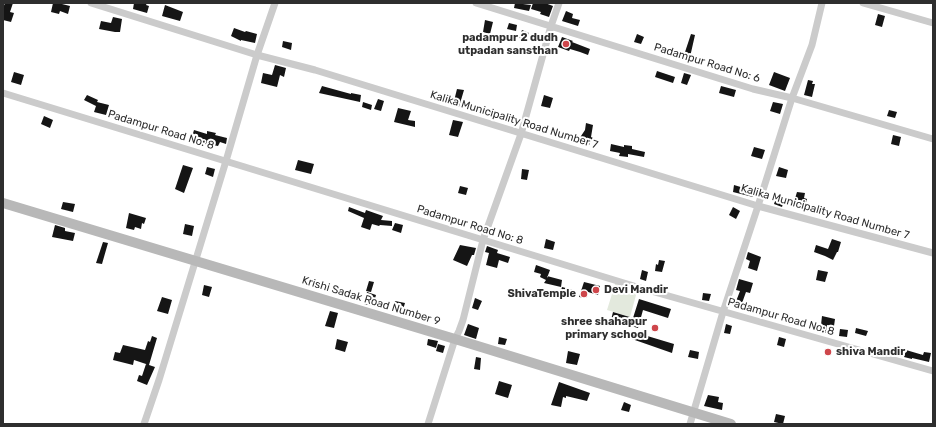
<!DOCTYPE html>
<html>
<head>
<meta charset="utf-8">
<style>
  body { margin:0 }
  #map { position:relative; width:936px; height:427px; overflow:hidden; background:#fff; font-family:Rubik,sans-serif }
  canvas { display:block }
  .frame { position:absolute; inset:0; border:4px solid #2e2e2e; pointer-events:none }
</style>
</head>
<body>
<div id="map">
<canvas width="936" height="427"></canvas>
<div class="frame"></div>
</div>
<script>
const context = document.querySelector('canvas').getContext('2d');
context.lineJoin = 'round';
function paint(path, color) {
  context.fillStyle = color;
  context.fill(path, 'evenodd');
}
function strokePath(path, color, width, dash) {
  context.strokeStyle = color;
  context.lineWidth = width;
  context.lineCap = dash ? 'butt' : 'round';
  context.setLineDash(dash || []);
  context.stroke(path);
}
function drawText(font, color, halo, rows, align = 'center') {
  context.font = font + ' Rubik,sans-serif';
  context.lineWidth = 4;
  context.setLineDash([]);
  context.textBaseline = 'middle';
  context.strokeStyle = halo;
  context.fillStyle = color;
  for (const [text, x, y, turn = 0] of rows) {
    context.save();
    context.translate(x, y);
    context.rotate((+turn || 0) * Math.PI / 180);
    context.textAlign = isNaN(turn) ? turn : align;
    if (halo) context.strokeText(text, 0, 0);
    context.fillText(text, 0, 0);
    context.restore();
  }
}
paint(new Path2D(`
  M616 281 638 288 630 317 607 310Z`), '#e3e9dd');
paint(new Path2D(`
  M5 3H13L10 12 14 13 11 22 3 20V8Z
  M53 3H62V4L70 6 68 14 60 11 59 14 51 12Z
  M134 3H147L146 5 149 6 147 13 133 9Z
  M515 3 531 5 529 11 514 8Z
  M533 3 543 4 545 3 553 6 549 17 540 14 541 12 531 9Z
  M165 5 183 12 180 21 162 16Z
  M566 11 573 14 572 18 580 20 578 26 562 21Z
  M878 14 885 16 882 27 875 25Z
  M113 17 122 19 120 32H115L99 29 101 21 111 23Z
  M485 20 493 22 490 34 483 32Z
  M509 23 517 25 516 31 507 29Z
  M234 28 245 32 246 31 257 34 255 43 241 40V41L231 36Z
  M522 30 529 33 527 40 519 38Z
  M637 34 644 37 641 44 634 42Z
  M691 34 695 35 690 57 684 55Z
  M562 37 573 41 572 42 590 49 588 55 580 52 570 49 569 51 558 47Z
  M283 41 292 43 291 50 282 47Z
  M275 65 286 68 284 77 280 75 277 87 261 83 263 73 272 75Z
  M657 71 675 77 673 83 655 77Z
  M14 72 24 75 21 85 11 82Z
  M774 72 790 78 785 91 769 85Z
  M684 73 691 75 687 85 681 83Z
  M808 80 813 81 812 84H815L812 97 804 95Z
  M322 86 351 94V93L361 95 360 102 319 93Z
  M721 86 736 90 734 97 719 93Z
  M457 89 464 90 459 107 453 105Z
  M87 95 98 100 97 102 109 105 106 115 94 112 96 106 84 100Z
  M544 95 553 98 550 108 541 106Z
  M378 99 384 101 381 111 374 109Z
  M363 102 372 105 371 110 362 107Z
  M773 102 783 104 780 114 770 111Z
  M398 108 411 111 408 120 415 121V127L394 122Z
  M889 110 897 112 895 118 887 116Z
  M44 116 53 120 50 128 41 124Z
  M453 120 463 122 458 137 449 135Z
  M586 123 593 125 591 137 593 138 589 145 579 139 585 130Z
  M194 130 207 134V131L216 133 215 135 227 138 226 144 220 142 218 146 213 145 212 146 191 140Z
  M893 135 901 137 899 146 891 144Z
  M611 144 624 147V145L632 146V149L645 152 644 157 628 154V157L619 156 620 153 610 151Z
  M754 147 765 150 762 159 751 156Z
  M298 160 314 164 311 174 295 170Z
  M183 165 193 168 184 193 175 189Z
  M207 167 215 169 213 177 205 174Z
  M779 167 788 170 786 178 776 176Z
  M522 169 529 170 527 180 521 179Z
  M734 185 754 191 753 197 733 192Z
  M460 186 468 188 466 195 458 193Z
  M797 192 805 193 804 198 807 199 806 206 793 205Z
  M776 198 784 201 782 207 774 204Z
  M63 202 75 204 73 212 61 209Z
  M349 207 365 213 366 210 383 216 381 220 392 221V226L380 225 379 226 372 224 370 230 361 227 364 218 348 211Z
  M733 207 740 211 736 219 729 215Z
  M129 213 146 218 144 224 142 223 141 229 135 227 134 230 126 228Z
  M395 223 403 225 401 233 392 230Z
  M185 224 194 226 192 236 183 234Z
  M55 225 65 228V231L75 233 73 241 52 237Z
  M546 239 555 242 553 250 544 248Z
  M832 239 841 242 838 252H837L833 260 825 256 814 252 816 245 828 249Z
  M103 242 108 243 102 264 96 263Z
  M460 245 476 248 474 255H472L467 266 453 260Z
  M487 246 498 250 497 253 510 257 508 263 499 260 497 268 486 265 489 253 485 252Z
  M748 252 761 257 757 271 748 268 750 261 746 259Z
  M659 260 665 261 662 272 655 271 656 264 658 265Z
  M536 265 550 270 547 278V276L562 280 561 287 544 283 546 280 540 277 541 274 534 272Z
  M642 270 648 272 646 281 640 279Z
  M818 270 828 272 825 282 816 280Z
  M739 279 753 283 750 293 746 292 741 306 735 304 740 291 736 290Z
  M369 281 374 282 371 292 366 291Z
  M584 282 600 286 598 295 588 292 586 298 579 297Z
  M204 285 212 287 209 297 202 295Z
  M562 287 573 290 572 297 560 294Z
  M367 292 376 295 373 306 364 304Z
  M703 293 711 294 709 301 702 300Z
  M162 297 172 300 168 314 157 311Z
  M475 298 482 301 478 310 472 308Z
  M639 299 671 309 668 318 643 310 638 328 611 320 613 312 633 318Z
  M395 301 405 303 402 313 393 311Z
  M330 311 338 313 334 328 325 326Z
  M822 316 835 319 834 326 827 325 826 333 820 332V330L811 328 812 323 821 325Z
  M468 324 479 328 476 339 464 335Z
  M726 324 732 326 730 334 724 333Z
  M856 328 868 331 866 336 855 333Z
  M840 329 848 330 847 337 839 336Z
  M634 332 674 344 672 353 632 339Z
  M152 336 157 338 149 365 134 360 133 365 113 360 115 352 120 353 123 345 145 350 148 341 150 342Z
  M499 337 507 339 505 345 498 344Z
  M779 337 786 339 784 347 777 345Z
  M337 339 348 342 345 352 335 349Z
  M428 339 438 341 436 348 427 345Z
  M438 344 445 346 443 353 436 351Z
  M690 350 699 352 698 359 688 357Z
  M906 350 923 355 924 352 931 353 929 362 912 358V359L904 357Z
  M568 351 580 354 577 365 566 363Z
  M476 357 481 358 480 370 474 369Z
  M146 364 155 367 147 385 137 381 139 375 142 376Z
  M499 381 512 385 508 398 495 394Z
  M559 382 590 393 587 401 566 396V398L563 397 561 407 551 405Z
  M708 395 719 397 718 402 723 403 722 410 704 406Z
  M624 402 631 405 629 412 621 410Z
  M776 414 785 416 783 424 774 422Z`), '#151515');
strokePath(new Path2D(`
  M91 3 257 55 315 70 758 206 933 253
  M476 3 753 89 792 98 933 139
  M863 3 933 23
  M3 93 637 287 933 371
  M144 424 159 380 226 161 257 55 275 3
  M428 424 455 339 459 331 463 320 483 240 521 134 551 26 559 3
  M690 424 723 312 758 206 792 98 812 45 822 3`), '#cbcbcb', 7);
strokePath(new Path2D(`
  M3 203 455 339 731 424`), '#b8b8b8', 10);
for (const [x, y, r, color] of [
  [566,44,4,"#ce464b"],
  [596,290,4,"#ce464b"],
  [584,294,4,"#ce464b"],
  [655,328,4,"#ce464b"],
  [828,352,4,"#ce464b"]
]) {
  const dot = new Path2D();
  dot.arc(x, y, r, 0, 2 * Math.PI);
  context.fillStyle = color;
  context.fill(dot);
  strokePath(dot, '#fff', 1.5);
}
drawText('bold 11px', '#2e2e2e', '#fff', [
  ["padampur 2 dudh",558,38],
  ["utpadan sansthan",558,51],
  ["Devi Mandir",604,290,"left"],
  ["ShivaTemple",576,294],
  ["shree shahapur",647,322],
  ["primary school",647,335],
  ["shiva Mandir",836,352,"left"]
], 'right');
drawText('11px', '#2e2e2e', '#fff', [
  ["Padampur Road No: 6",707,63,17],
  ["Kalika Municipality Road Number 7",514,120,17],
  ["Padampur Road No: 8",161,130,17],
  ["Kalika Municipality Road Number 7",825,212,16],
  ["Padampur Road No: 8",470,225,17],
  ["Krishi Sadak Road Number 9",371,301,17],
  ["Padampur Road No: 8",781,317,16]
]);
</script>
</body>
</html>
